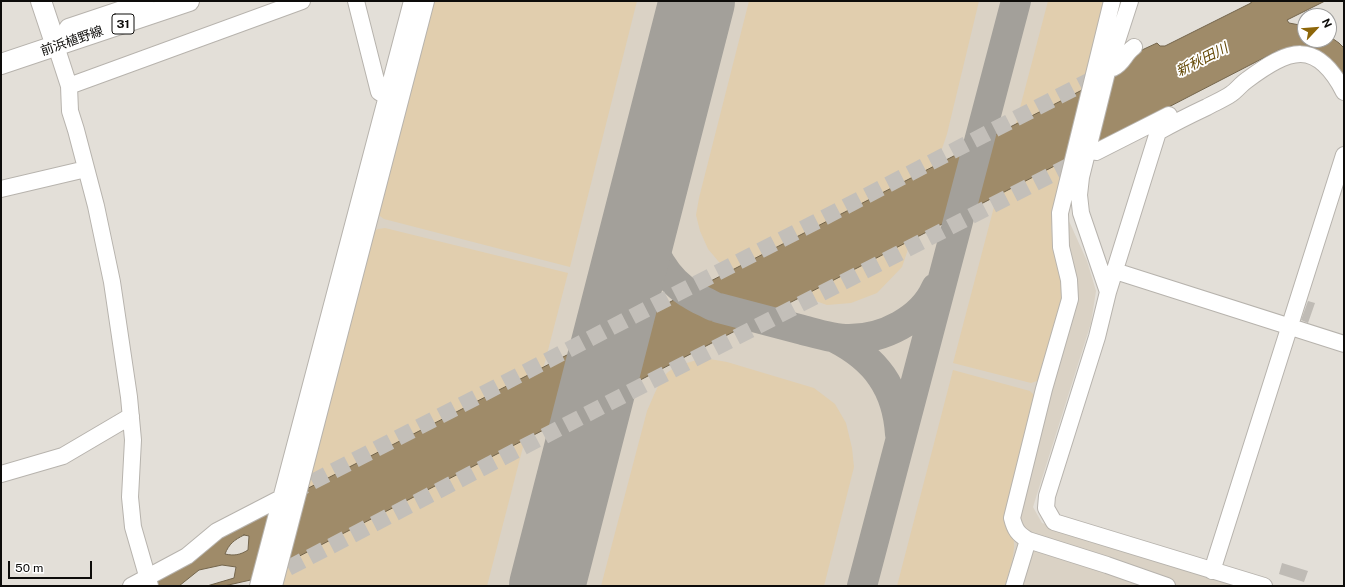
<!DOCTYPE html>
<html>
<head>
<meta charset="utf-8">
<style>
  body { margin:0 }
  #map { position:relative; width:1345px; height:587px; overflow:hidden; background:#e3dfd8; font-family:"Public Sans",sans-serif }
  canvas { display:block }
  .frame { position:absolute; inset:0; border:2px solid #0d0c0a; pointer-events:none }
  .north { position:absolute; left:1297px; top:8px; width:40px; height:40px; box-sizing:border-box; background:#fff; border:1px solid #9e9e9d; border-radius:50%; rotate:64deg; font-size:11px; font-weight:700; line-height:16px; text-align:center; color:#0d0c0a }
  .north::after { content:''; display:block; margin:auto; width:14px; height:18px; background:#8d6609; clip-path:polygon(50% 0,100% 100%,50% 72%,0 100%) }
  .scale { position:absolute; left:8px; top:561px; width:84px; height:18px; box-sizing:border-box; border:2px solid #0d0c0a; border-top:0; padding-left:5px; font-size:12px; line-height:14px; white-space:nowrap; color:#0d0c0a; -webkit-text-stroke:3px #fff; paint-order:stroke }
</style>
</head>
<body>
<div id="map">
<canvas width="1345" height="587"></canvas>
<div class="frame"></div>
<div class="north">N</div>
<div class="scale">50 m</div>
</div>
<script>
const context = document.querySelector('canvas').getContext('2d');
context.lineJoin = 'round';
function paint(path, color) {
  context.fillStyle = color;
  context.fill(path, 'evenodd');
}
function strokePath(path, color, width, dash) {
  context.strokeStyle = color;
  context.lineWidth = width;
  context.lineCap = dash ? 'butt' : 'round';
  context.setLineDash(dash || []);
  context.stroke(path);
}
function drawText(font, color, halo, rows, align = 'center') {
  context.font = font + ' "Public Sans","Noto Sans JP",sans-serif';
  context.lineWidth = 3.5;
  context.setLineDash([]);
  context.textBaseline = 'middle';
  context.strokeStyle = halo;
  context.fillStyle = color;
  for (const [text, x, y, turn = 0] of rows) {
    context.save();
    context.translate(x, y);
    context.rotate((+turn || 0) * Math.PI / 180);
    context.textAlign = isNaN(turn) ? turn : align;
    if (halo) context.strokeText(text, 0, 0);
    context.fillText(text, 0, 0);
    context.restore();
  }
}
paint(new Path2D(`
  M420 1H1119L1064 210 1087 261 1096 291 1091 323 1033 507 1042 523 1244 586H268Z`), '#dad2c5');
paint(new Path2D(`
  M429 1H637L570 267 384 219 377 214Z
  M749 1H979L947 134 902 267 877 293 851 303 827 305 734 272 719 262 708 249 700 231 696 215 699 198Z
  M1048 1H1108L1051 227 1053 246 1059 266 1063 293 1040 377 1037 381 1031 383 953 363Z
  M385 228 568 273 487 586H277L372 232 378 229Z
  M704 358 727 362 814 388 835 404 846 423 852 448 854 467 824 586H601L647 411C652 400 659 380 668 372 677 365 693 361 704 358Z
  M953 370 1030 391 1035 396 1012 533C1018 550 1009 570 1005 586H897Z`), '#e1ceae');
const water = new Path2D(`
  M1250 1H1325L1287 20 1289 23 1305 26V40H1329V36L1339 43 1344 48V86L1291 48 1279 50 255 579 224 586H207L234 578 236 567 222 565 199 570 179 586H149L172 573 190 560 221 533 1119 71 1129 56 1157 43 1160 46H1165L1251 3ZM244 535 249 536 248 550C240 555 234 556 225 554 229 544 234 540 244 535Z`);
paint(water, '#9f8b69');
strokePath(water, '#73654c', 1);
strokePath(new Path2D(`
  M650 185C648 197 646 209 647 222 648 249 667 281 692 295 698 299 706 302 713 306
  M719 308C746 315 772 322 799 329 815 333 832 339 849 339 883 339 922 320 936 288
  M835 338C876 359 897 388 900 434
  M862 586 1016 1`), '#a3a09a', 30);
strokePath(new Path2D(`
  M547 586 697 1`), '#a3a09a', 76);
paint(new Path2D(`
  M1308 301 1315 303 1308 323 1301 320Z
  M1282 563 1308 571 1304 582 1279 574Z`), '#bfbbb5');
strokePath(new Path2D(`
  M291 493 1102 74
  M267 579 1082 159`), '#c3bfb9', 16, [16, 8]);
const minor = new Path2D(`
  M146 1 68 27 56 46 69 86 70 111 76 130 96 206 112 282 129 397 133 440 130 497 133 527 150 586
  M356 1 379 92 387 97
  M1112 1 1060 213 1061 247 1069 280 1070 299 1044 389 1012 518C1015 530 1018 534 1028 540L1107 565 1167 586
  M1130 1 1107 72 1081 177 1079 195 1081 213 1108 292 1097 337 1047 496 1046 508 1054 522 1264 586
  M1113 68C1124 63 1124 54 1134 47
  M69 86 302 1
  M1096 152 1169 115
  M1 189 86 169
  M1115 271 1344 344
  M1108 292 1158 132C1174 123 1190 115 1207 107 1214 103 1224 99 1231 94 1237 90 1241 84 1247 80 1289 49 1316 38 1344 92
  M1 474 63 456 131 416
  M1212 571 1344 155
  M131 586 187 556 217 531 277 500
  M258 586 412 1
  M274 586 426 1
  M1014 586 1028 540`);
const major = new Path2D(`
  M41 1 56 46
  M1 64 189 1`);
strokePath(minor, '#b7b3ad', 18);
strokePath(major, '#b7b3ad', 22);
strokePath(minor, '#fff', 16);
strokePath(major, '#fff', 20);
for (const [x, y, w] of [
  [123,24,22]
]) {
  const box = new Path2D();
  box.roundRect(x - w / 2, y - 10, w, 20, 3);
  context.fillStyle = '#fff';
  context.fill(box);
  strokePath(box, '#0d0c0a', 1);
}
drawText('bold 12px', '#0d0c0a', null, [
  ["31",123,24]
]);
drawText('13px', '#0d0c0a', '#fff', [
  ["前浜植野線",72,41,-19]
]);
drawText('italic 14px', '#644805', '#fff', [
  ["新秋田川",1202,60,-27]
]);
</script>
</body>
</html>
